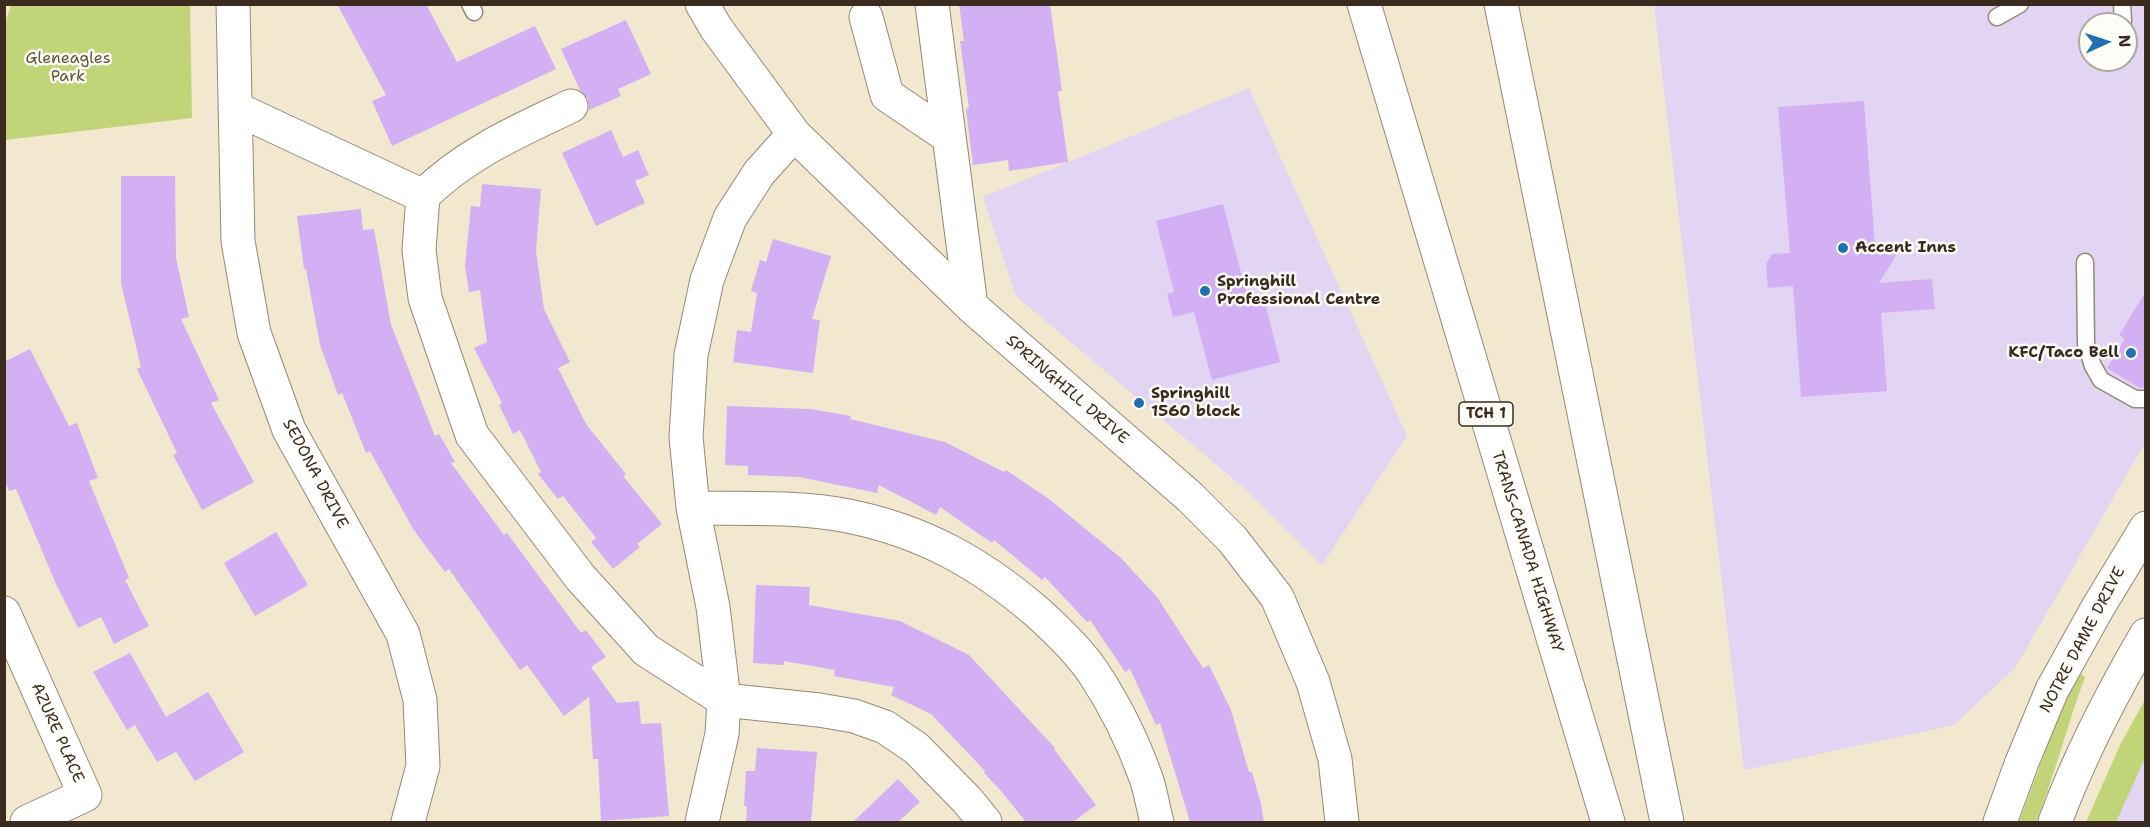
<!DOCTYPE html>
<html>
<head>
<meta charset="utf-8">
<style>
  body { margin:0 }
  #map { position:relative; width:2150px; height:827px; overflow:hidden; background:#f1e8cf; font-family:"Shantell Sans",sans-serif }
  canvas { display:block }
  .frame { position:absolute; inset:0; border:6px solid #3b2a1e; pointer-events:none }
  .north { position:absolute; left:2078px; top:12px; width:60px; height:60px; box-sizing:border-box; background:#fdfcf7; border:2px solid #afa8a0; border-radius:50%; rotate:87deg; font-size:16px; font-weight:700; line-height:24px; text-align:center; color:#3b2a1e }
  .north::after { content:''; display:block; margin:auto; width:21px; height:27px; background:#1f6fb2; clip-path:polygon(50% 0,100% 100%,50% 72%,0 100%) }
</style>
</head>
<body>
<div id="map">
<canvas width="2150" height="827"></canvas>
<div class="frame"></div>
<div class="north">N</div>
</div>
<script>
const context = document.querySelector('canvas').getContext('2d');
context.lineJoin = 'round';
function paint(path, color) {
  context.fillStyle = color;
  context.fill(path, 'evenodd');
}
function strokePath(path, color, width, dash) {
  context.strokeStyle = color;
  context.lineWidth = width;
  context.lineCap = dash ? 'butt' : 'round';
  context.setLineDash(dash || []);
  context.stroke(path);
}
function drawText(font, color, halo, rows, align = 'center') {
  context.font = font + ' "Shantell Sans",sans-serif';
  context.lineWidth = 5;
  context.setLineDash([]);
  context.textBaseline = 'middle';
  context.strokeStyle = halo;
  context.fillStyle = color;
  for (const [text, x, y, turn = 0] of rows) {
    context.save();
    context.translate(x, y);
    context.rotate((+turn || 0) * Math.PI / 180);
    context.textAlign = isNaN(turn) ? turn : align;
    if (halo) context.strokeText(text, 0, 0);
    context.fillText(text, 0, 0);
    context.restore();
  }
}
paint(new Path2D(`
  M1654 5H2145V443L2015 668 1954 725 1744 770ZM2090 24H2126V60H2090Z
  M1249 88 1407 436 1322 565 1243 487 1016 296 983 197Z
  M2145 744V822H2106Z`), '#e2d4f3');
paint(new Path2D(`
  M11 5H190L192 118 5 140 4 26Z
  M2081 674 2085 677C2067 725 2055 775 2036 822H2019L2064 701Z
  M2145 700V758L2116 822H2086L2121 743Z`), '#c1d477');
paint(new Path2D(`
  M337 4H426L457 62 535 26 556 69 392 146 372 101 386 95Z
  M959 4H1050L1062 91H1058L1068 162 1009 171 1008 160 973 165 966 109 969 108 960 41H964Z
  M626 20 651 74 618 89 621 96 589 110 588 99 580 90 561 49Z
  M1864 101 1875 246 1903 244 1879 283 1932 279 1935 309 1881 313 1887 391 1801 397 1793 286 1768 288 1766 264 1772 254 1790 253 1778 107Z
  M611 130 623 157 638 150 649 175 635 181 645 203 596 226 562 153Z
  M121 176H175L176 258 189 317 181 319 219 400 211 403 254 482 202 510 173 455 177 453 137 369 141 367 121 283Z
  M482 184 541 189 536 251 544 309 570 362 558 368 586 424 626 474 623 476 662 524 637 544 640 547 613 569 591 542 596 538 563 496 558 499 538 474 541 472 520 430 513 434 499 405 502 403 474 348 487 342 480 290 469 292 465 266 471 206 480 207Z
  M1223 204 1248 299 1263 295 1280 362 1212 380 1194 312 1173 317 1167 294 1174 292 1156 221Z
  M361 209 363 230 374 229 391 325 435 436 439 434 455 462 451 463 504 535 507 533 581 633 586 630 606 657 591 667 617 703 639 701 641 724 661 723 669 816 601 821 598 759H593L589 697 564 716 527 665 520 670 449 569 445 572 413 529 370 451 366 453 342 393 338 395 320 345 306 269H304L297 216Z
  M773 239 831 256 812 319 820 320 813 373 733 362 737 330 751 332 757 293 751 291 760 260 766 262Z
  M2145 293V388H2140L2107 368 2125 339 2119 335Z
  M30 349 69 426 77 423 98 478 89 481 129 578 125 580 149 626 114 644 101 617 78 628 56 584 16 489 9 491 4 479V362Z
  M727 406 811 409 851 416 850 419 945 442 1004 472 1006 470 1049 499 1121 558 1157 597 1203 668 1209 665 1231 710 1249 772H1252L1261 804 1264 822H1190L1160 723 1156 725 1130 669 1125 672 1090 620 1087 622 1045 577 1042 580 994 540 992 543 940 507 936 515 879 485 877 493 799 477 748 475V466L725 465Z
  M276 532 308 585 255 616 224 563Z
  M756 585 810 587 809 605 900 621 969 655 1055 748 1054 749 1096 805 1073 822H1026L1001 791 984 773 985 771 931 714 891 695 894 687 834 676 835 670 784 661V665L753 663Z
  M130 653 166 717 208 692 244 752 195 781 176 752 157 762 135 725 127 730 93 672Z
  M757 748 817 752 811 822H746L747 806H744L746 771H755Z
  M898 779 920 802 898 822H853Z`), '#d3b0f4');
const service = new Path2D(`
  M470 4 474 12
  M2122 4 2123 22
  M1997 17 2020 4
  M2085 262 2086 344 2093 366 2101 380 2135 399H2146`);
const minor = new Path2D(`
  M233 4 238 241 254 333 289 430 403 634 420 700 423 766 408 822
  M702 4 716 28 794 134 971 306 1190 497 1232 539 1277 597 1313 682 1335 759 1342 822
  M932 4 971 306
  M866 17 887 95 949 137
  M571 106C518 131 465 154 423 196L419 250 425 298 472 435 580 577 646 650 724 700 819 710 854 716 885 727 916 748 967 800 985 822
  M235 108 423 196
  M693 508C745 509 798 506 848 516 923 531 980 563 1037 612 1057 630 1078 650 1093 672 1115 705 1133 742 1146 778 1151 792 1153 808 1157 822
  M4 613 85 795 27 822
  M702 822 722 734 724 700 713 607 693 508 686 437 691 355 707 280 730 218 759 173 794 134`);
const secondary = new Path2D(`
  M2000 822 2022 762 2052 690 2097 609 2146 528
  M2055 822C2079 757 2111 695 2146 635`);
const motorway = new Path2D(`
  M1364 4 1608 822
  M1501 4 1667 822`);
strokePath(service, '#968976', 19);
strokePath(minor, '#968976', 35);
strokePath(secondary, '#968976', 35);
strokePath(motorway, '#968976', 35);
strokePath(service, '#fff', 16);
strokePath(minor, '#fff', 33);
strokePath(secondary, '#fff', 33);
strokePath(motorway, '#fff', 33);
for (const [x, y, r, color] of [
  [1843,248,6,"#1f6fb2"],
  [1205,291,6,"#1f6fb2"],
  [2131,353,6,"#1f6fb2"],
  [1139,403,6,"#1f6fb2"]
]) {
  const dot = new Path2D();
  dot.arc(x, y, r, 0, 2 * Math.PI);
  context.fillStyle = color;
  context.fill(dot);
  strokePath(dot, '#fdfcf7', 2);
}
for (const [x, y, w] of [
  [1486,414,54]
]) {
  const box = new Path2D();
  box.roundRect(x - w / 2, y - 12, w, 24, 4.5);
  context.fillStyle = '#fdfcf7';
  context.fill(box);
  strokePath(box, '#3b2a1e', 1.5);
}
drawText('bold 15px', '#3b2a1e', null, [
  ["TCH 1",1486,414]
]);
drawText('16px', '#5c5434', '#fdfcf7', [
  ["Gleneagles",68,59],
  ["Park",68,77]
]);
drawText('bold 16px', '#3b2a1e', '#fdfcf7', [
  ["Accent Inns",1855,248],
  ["Springhill",1217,282],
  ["Professional Centre",1217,300],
  ["KFC/Taco Bell",2119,353,"right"],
  ["Springhill",1151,394],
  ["1560 block",1151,412]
], 'left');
drawText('16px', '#3b2a1e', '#fdfcf7', [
  ["SPRINGHILL DRIVE",1067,390,41],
  ["SEDONA DRIVE",315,474,62],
  ["TRANS-CANADA HIGHWAY",1527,552,73],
  ["NOTRE DAME DRIVE",2083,640,-62],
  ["AZURE PLACE",57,733,66]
]);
</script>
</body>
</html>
